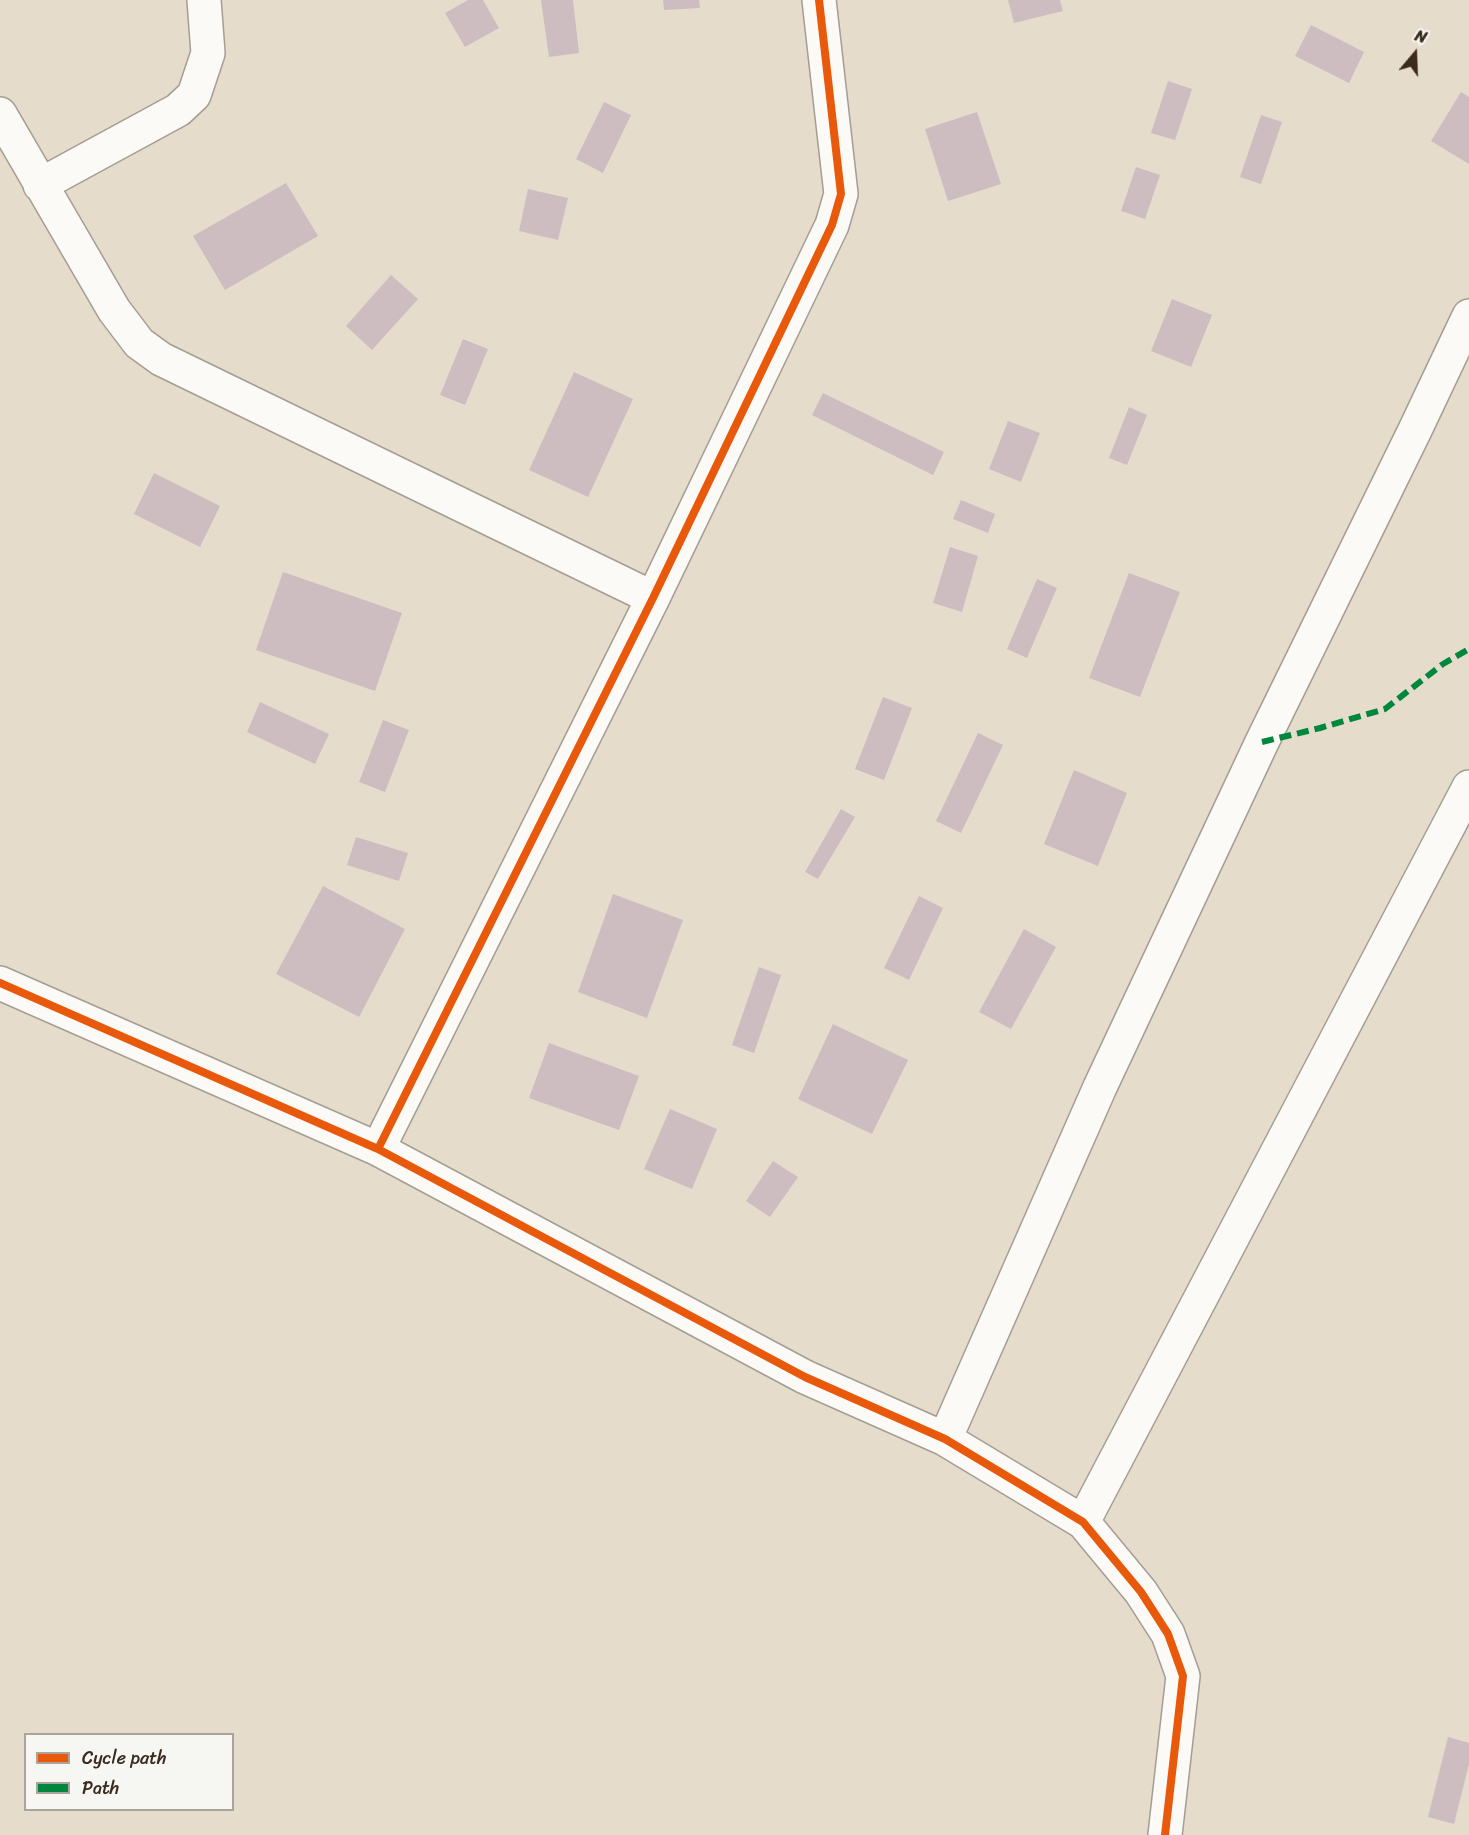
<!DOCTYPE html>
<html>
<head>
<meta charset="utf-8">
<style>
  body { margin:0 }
  #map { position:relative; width:1469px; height:1835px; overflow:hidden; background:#e6dccc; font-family:Sriracha,sans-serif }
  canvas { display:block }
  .legend { position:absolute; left:24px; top:1733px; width:210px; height:78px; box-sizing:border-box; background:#f6f6f2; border:2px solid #aba49d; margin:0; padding:8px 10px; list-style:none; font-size:18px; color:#3b2a1e }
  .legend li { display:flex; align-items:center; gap:12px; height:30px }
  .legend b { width:30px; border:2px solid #aba49d }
  .north { position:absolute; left:1385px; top:24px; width:60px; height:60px; -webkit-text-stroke:4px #f6f6f2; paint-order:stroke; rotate:19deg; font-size:16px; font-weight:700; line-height:24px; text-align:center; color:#3b2a1e }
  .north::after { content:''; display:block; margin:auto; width:21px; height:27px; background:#3b2a1e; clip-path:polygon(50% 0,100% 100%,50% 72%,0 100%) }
</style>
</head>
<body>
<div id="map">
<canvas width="1469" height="1835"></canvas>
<ul class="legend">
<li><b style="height:8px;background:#e8590c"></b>Cycle path</li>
<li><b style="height:8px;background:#00873e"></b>Path</li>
</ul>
<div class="north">N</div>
</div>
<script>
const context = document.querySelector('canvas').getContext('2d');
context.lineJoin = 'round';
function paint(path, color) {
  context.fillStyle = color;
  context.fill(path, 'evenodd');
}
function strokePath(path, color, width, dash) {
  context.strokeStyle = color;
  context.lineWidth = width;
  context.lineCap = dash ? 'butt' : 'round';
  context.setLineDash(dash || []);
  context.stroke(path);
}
paint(new Path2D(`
  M468 0H483L499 28 465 47 445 13Z
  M541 0H573L579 53 549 57Z
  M663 0H699L700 8 664 10Z
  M1008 0H1060L1063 11 1014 23Z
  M1311 25 1364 52 1349 83 1295 56Z
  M1168 81 1192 89 1175 140 1151 133Z
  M1461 92 1469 97V164L1431 141Z
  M604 102 631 115 603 173 576 159Z
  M977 112 1001 184 948 201 925 129Z
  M1261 115 1282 122 1261 184 1240 177Z
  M1136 167 1160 175 1145 219 1121 211Z
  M286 183 318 236 225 290 193 236Z
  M528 189 568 198 558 240 519 231Z
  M391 275 418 299 372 350 346 326Z
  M1172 299 1212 315 1191 367 1151 351Z
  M463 339 488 349 465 405 440 395Z
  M574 372 633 399 588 497 529 470Z
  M823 393 944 452 933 475 812 415Z
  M1129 407 1147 415 1127 465 1109 458Z
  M1008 421 1040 433 1021 482 989 469Z
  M154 473 220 506 200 547 134 514Z
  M961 500 995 514 988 533 953 519Z
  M950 547 978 556 962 612 933 603Z
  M283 572 402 613 375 691 256 650Z
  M1129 573 1180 592 1140 697 1089 678Z
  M1037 579 1057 588 1027 658 1007 649Z
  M883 697 912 708 884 780 855 769Z
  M260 702 329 734 315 764 247 732Z
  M383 720 409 730 385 792 359 782Z
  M978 733 1003 745 961 833 936 821Z
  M1074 770 1127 793 1098 866 1044 844Z
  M841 809 855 817 818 879 805 872Z
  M356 837 408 853 399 881 347 865Z
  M323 886 405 929 359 1017 276 974Z
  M613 894 683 920 647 1018 578 992Z
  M919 896 943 908 909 980 884 968Z
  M1024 929 1056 947 1011 1029 979 1012Z
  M759 967 781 975 754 1053 732 1045Z
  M833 1024 908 1060 872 1134 798 1099Z
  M549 1043 639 1076 619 1130 529 1098Z
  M670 1109 717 1129 692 1189 644 1169Z
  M773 1161 798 1177 770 1217 746 1201Z
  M1448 1737 1469 1743V1764L1454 1824 1428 1817Z`), '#cdbdc0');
const minor = new Path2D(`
  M0 114 114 310 139 343 161 359 653 598
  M40 185 178 110 194 95 208 53 204 0
  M0 983 378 1149 805 1377 945 1439 1083 1522 1141 1592 1168 1634 1183 1676 1165 1835
  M378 1149 653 598 832 225 841 194 819 0
  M945 1439 1100 1087 1262 742 1415 430 1469 316
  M1083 1522 1469 787`);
strokePath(minor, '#a59d92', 36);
strokePath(minor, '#fbfaf7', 33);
strokePath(new Path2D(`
  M1262 742 1320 728 1385 709 1443 664 1469 649`), '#00873e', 6, [12, 6]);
strokePath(new Path2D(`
  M0 983 378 1149 805 1377 945 1439 1083 1522 1141 1592 1168 1634 1183 1676 1165 1835
  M378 1149 653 598 832 225 841 194 819 0`), '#e8590c', 8);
</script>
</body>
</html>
